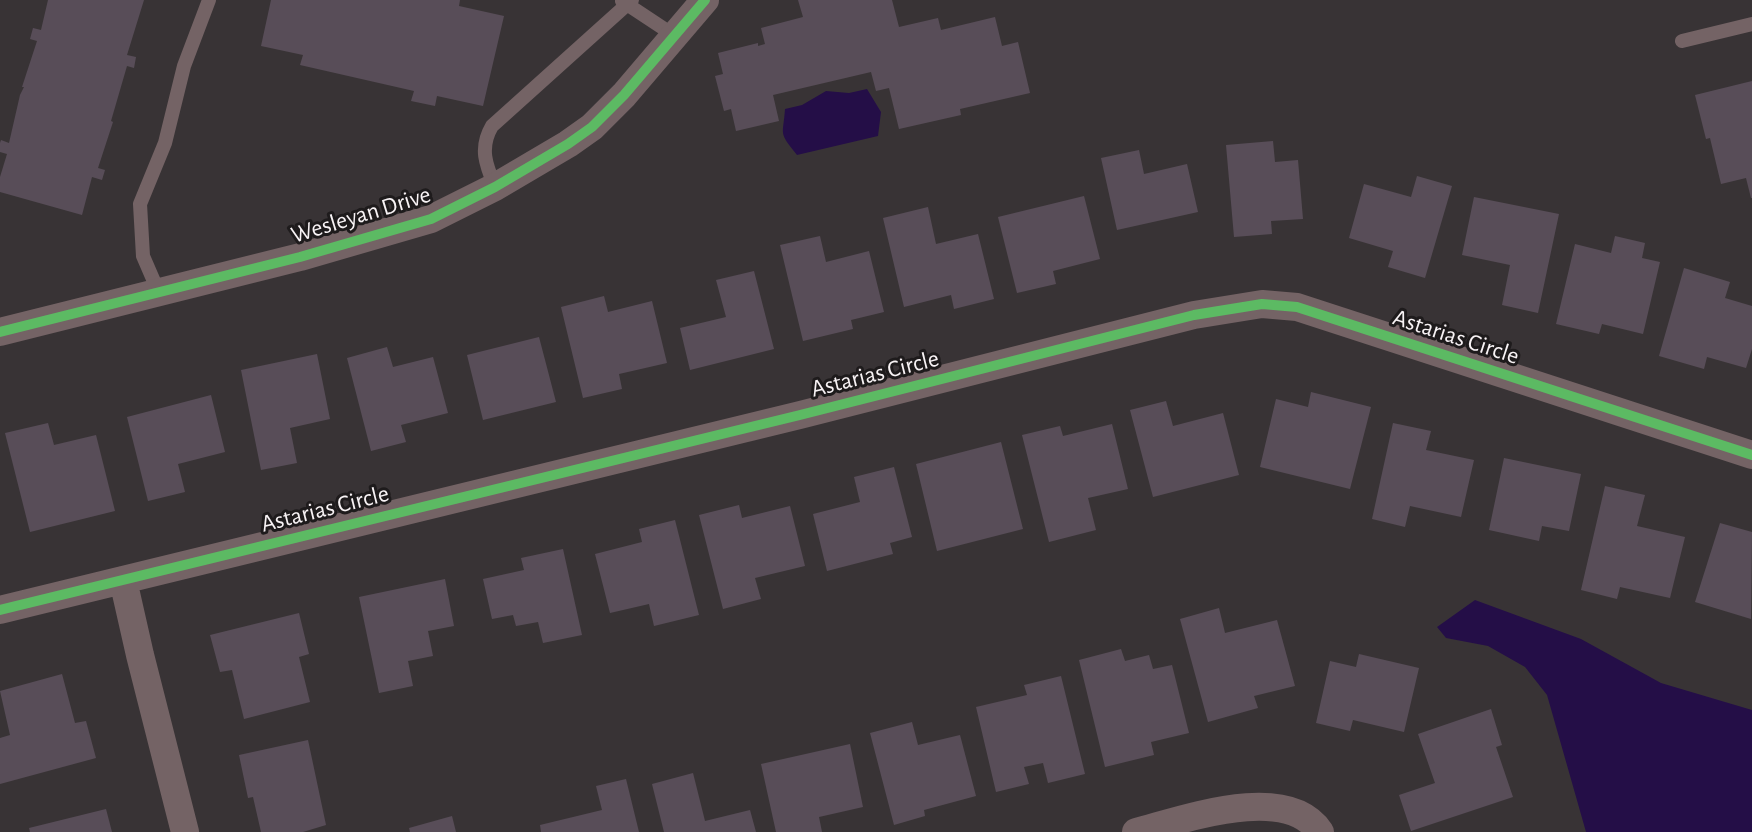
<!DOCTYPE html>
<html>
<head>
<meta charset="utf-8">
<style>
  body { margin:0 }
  canvas { display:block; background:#383335 }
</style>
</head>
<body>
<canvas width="1752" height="832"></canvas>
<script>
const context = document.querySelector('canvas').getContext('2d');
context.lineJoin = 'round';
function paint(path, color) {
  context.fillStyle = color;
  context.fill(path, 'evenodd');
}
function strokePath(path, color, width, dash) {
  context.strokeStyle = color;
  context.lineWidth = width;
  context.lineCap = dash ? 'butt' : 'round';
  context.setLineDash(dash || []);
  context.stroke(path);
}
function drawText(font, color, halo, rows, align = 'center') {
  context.font = font + ' "Alegreya Sans",sans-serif';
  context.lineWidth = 6;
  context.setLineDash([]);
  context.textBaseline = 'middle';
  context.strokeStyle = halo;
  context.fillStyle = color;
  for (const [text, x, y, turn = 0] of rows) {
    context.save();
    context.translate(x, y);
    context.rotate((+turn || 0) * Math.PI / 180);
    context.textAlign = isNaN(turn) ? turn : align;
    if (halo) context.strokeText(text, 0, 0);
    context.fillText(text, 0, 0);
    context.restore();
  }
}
paint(new Path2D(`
  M867 89 881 112 878 136 797 155C778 131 783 137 785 109L802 105 826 91 849 93Z
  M1475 600 1581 639 1661 683 1752 710V832H1586L1547 695 1525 667 1488 646 1446 638 1437 627Z`), '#240e47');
paint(new Path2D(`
  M48 0H144L127 55 136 57 134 68 127 66 111 121 113 122 98 168 105 170 102 180 92 177 82 215 0 192V177L7 154 0 152V143L1 140 9 143 20 95 24 87H22L37 41 30 39 33 28 41 30Z
  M271 0H460L459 6 504 16 483 106 437 96 435 106 411 101 414 91 300 65 303 55 261 46Z
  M798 0H892L899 27 938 18 941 30 995 17 1002 46 1018 42 1030 93 960 109 961 115 899 129 889 88 876 91 871 72 773 95 779 121 736 131 731 109 724 111 715 76 723 74 718 53 758 43V46L765 44 761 28 803 17Z
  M1752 81V198H1751L1746 178 1721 184 1710 138 1706 139 1695 95Z
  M1273 141 1275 162 1298 160 1303 219 1271 221 1272 234 1234 237 1226 145Z
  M1139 150 1144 174 1187 164 1198 212 1117 230 1101 158Z
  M1417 176 1452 186 1425 278 1388 267 1393 251 1349 238 1364 184 1411 197Z
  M1084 196 1100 259 1053 271 1056 284 1017 293 998 217Z
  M1474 197 1559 214 1538 313 1502 305 1510 265 1462 255Z
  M928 207 936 244 978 234 994 299 954 309 951 295 904 307 883 218Z
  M820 236 826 262 869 251 884 312 851 320 853 329 803 341 780 245Z
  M1615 236 1645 243 1642 258 1660 262 1643 334 1602 324 1599 334 1556 324 1575 244 1611 253Z
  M1684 268 1730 282 1725 298 1752 306V349L1746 368 1707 357 1704 369 1659 356Z
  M754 271 774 349 690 370 680 328 726 317 716 280Z
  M604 296 608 312 652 301 667 363 619 374 622 389 583 398 561 307Z
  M539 337 556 402 483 420 467 355Z
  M387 347 393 367 433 357 448 413 401 425 406 442 371 451 347 358Z
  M317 354 330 419 290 428 297 463 261 470 241 370Z
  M1311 392 1371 407 1350 489 1260 467 1276 399 1308 407Z
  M211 395 225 452 178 464 185 492 148 501 127 417Z
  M1166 401 1173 426 1223 413 1239 475 1153 497 1130 410Z
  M48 423 54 445 96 435 115 511 30 532 5 433Z
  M1393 423 1431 431 1426 450 1474 460 1461 517 1410 506 1405 527 1372 519Z
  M1112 424 1128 489 1088 498 1096 530 1049 542 1022 435 1060 426 1063 436Z
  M1001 442 1023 529 937 551 916 464Z
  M1504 458 1581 474 1569 531 1542 526 1539 541 1489 530Z
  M894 467 912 537 890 543 893 554 827 571 813 514 860 502 854 477Z
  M1605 486 1645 495 1637 526 1685 537 1670 598 1620 587 1617 599 1581 590Z
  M739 505 742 518 790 506 805 566 755 578 761 599 723 609 699 515Z
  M675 520 699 615 654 626 649 604 610 613 595 554 642 542 639 529Z
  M1720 523 1752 532 1751 619 1695 602Z
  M563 549 582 635 543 643 538 622 516 626 513 615 492 619 483 579 524 570 521 558Z
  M445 579 454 626 428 631 433 656 408 661 413 686 379 693 359 597Z
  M1219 608 1225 633 1277 620 1295 686 1254 696 1258 708 1208 722 1180 619Z
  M299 613 309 654 299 657 310 702 244 719 232 670 220 672 210 635Z
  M1121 649 1125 661 1149 655 1153 669 1172 665 1189 733 1151 742 1154 755 1105 767 1079 660Z
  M1359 654 1419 668 1404 732 1353 720 1350 731 1316 723 1330 661 1356 667Z
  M62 674 75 723 86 721 96 758 0 784V738L10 735 0 691Z
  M1061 676 1085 774 1048 783 1043 763 1024 767 1029 784 996 792 976 707 1027 695 1024 685Z
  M1491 709 1502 745 1496 747 1513 797 1411 831 1399 795 1435 783 1418 734Z
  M912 722 918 745 960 735 976 796 924 810 925 816 894 825 870 733Z
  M308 740 326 825 303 832H261L253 797 248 798 239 755Z
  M850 744 863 807 819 817 822 832H776L761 764Z
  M693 773 705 821 750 810 756 832H664L652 784Z
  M626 779 639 832H541L540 825 602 810 596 786Z
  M106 809 112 832H30L29 828Z
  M452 816 456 832H410L409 828Z`), '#584d58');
strokePath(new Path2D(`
  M622 1 675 36
  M1682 41 1752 24
  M495 187C486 165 479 148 492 126L632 0
  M159 293 143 256 140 204 165 143 184 66 209 0`), '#746365', 14);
strokePath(new Path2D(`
  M0 332 300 257 431 219 495 187 568 144 592 127 624 95 705 0
  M123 580 140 655 185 832
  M0 610 800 415 1194 315 1262 304 1297 307 1752 455
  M1136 832C1183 820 1286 782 1320 832`), '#746365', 28);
strokePath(new Path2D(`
  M0 332 300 257 431 219 495 187 568 144 592 127 624 95 705 0
  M0 610 800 415 1194 315 1262 304 1297 307 1752 455`), '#5cba63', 10);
drawText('24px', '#f8f3f5', '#1e1b1c', [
  ["Wesleyan Drive",361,215,-17],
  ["Astarias Circle",1456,337,18],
  ["Astarias Circle",875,374,-14],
  ["Astarias Circle",325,509,-14]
]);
</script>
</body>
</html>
